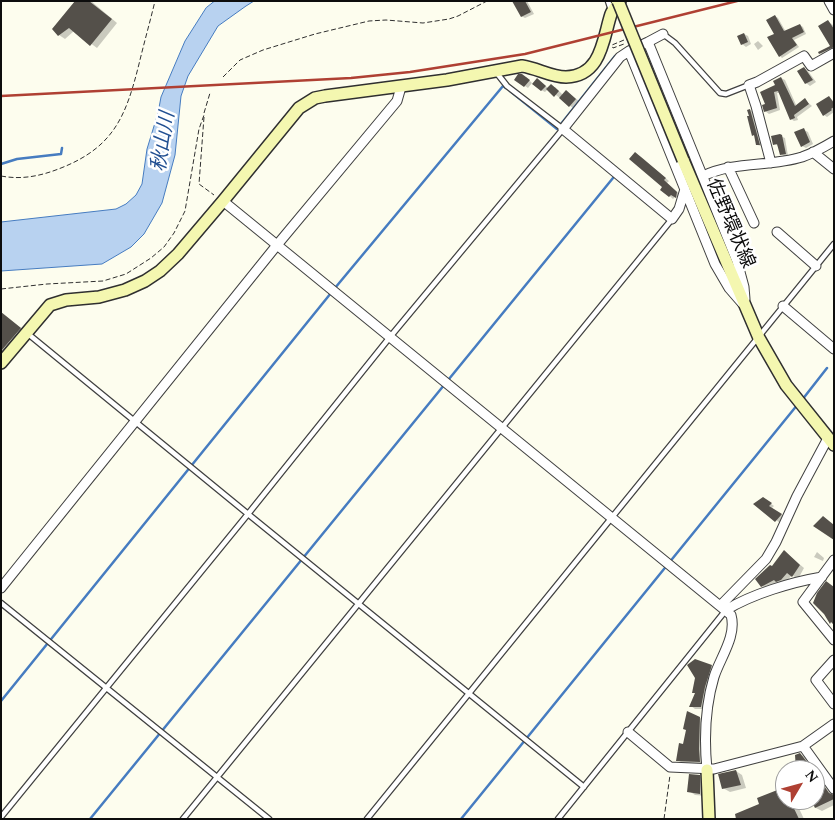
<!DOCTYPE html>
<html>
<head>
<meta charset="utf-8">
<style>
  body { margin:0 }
  #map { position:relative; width:835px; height:820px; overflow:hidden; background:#fdfdee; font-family:Spectral,serif }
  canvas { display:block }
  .frame { position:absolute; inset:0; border:2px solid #0d0d0d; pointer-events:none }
  .north { position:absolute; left:775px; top:760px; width:50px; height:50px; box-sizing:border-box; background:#fff; border:1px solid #9e9e9e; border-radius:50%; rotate:53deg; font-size:14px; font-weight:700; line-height:20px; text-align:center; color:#0d0d0d }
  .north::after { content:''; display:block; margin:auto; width:18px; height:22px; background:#af4033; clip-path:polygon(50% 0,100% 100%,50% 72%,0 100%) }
</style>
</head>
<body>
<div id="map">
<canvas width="835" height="820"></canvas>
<div class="frame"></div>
<div class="north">N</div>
</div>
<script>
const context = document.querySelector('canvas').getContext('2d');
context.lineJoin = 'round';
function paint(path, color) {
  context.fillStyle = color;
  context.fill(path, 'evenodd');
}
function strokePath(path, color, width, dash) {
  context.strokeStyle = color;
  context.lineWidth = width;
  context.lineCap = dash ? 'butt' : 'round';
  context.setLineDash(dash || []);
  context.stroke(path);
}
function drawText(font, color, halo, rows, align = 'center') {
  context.font = font + ' Spectral,"Noto Sans JP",serif';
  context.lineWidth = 5;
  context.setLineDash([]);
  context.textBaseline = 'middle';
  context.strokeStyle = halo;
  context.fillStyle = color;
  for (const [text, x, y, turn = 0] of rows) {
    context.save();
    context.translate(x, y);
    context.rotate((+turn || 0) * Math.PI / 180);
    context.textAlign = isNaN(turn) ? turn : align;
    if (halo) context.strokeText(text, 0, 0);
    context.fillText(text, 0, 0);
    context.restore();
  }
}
const water = new Path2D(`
  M215 1H254L246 6 218 26 188 76 181 96 175 155 162 203 144 234 131 247 102 264 1 271V222L116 209 126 204 136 195 142 184 147 149 158 113 161 97 185 41 206 8Z`);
paint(water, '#b8d2f0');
strokePath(water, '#467cc0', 1);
paint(new Path2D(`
  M77 1H91L117 23 97 48 74 31 65 39 59 35 54 29Z
  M513 1H527L534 14 525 18 521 16Z
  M775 16 778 18 786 32 800 25 803 27 806 34 794 40 799 47 782 58 780 56 775 34Z
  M828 21 834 26V50L824 56 820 53 831 46Z
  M744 34 748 36 751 44 746 47 742 44Z
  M758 41 763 46 758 50 754 44Z
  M804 68 808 71 816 82 810 86 806 83Z
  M526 77 532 83 528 88 525 86Z
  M781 78 785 80 797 107 805 100 812 106 797 117 798 120 794 121 791 119 780 93H777L780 110 769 114 765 111 767 105Z
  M541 82 548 88 555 87 563 95 570 94 579 101 573 108 548 89 545 92 541 90Z
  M829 97 834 102V112L827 117 824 115Z
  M750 110 754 112 762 146 757 145 755 136 753 135Z
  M804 130 808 132 813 144 806 148 802 146Z
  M780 136 785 138 788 156H784L781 154 779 146 774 144Z
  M639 155 669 181 667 183 681 195 680 199 675 197 673 199 662 189 664 187Z
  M1 312 28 334 1 367Z
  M763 498 774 506 772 508 785 517 780 523 755 504Z
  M785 552 804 568 798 579 792 575 786 582 782 584 780 582 767 589 762 586Z
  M817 552 824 558 823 561 814 557Z
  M711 666 716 669 706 709H695L691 706Z
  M700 718 706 721 705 765 683 763 677 760 684 745Z
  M800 754 807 758 834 796V805L822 811 816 808 812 800H815V770H797Z
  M736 771 742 775 746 788 730 792 723 788Z
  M699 776 706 779V796L695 795 689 791Z
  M785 789V800H795L804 819H738Z`), '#0003');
strokePath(new Path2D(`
  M510 91 557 129 615 56
  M1 164 17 159 61 154 62 148
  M335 288 503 86 506 88
  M802 400 827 368
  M1 701 331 293
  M90 819 613 178
  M461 819 798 404`), '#467cc0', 2.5);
paint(new Path2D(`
  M75 1H89L112 19 90 46 69 28 58 36 52 29Z
  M512 1H525L531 12 521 17Z
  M775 15 784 31 800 24 804 32 792 38 797 45 779 57 767 37 774 34 766 20Z
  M828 20 834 29V47L819 54 818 52 830 46 818 26Z
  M744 33 748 42 741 45 737 36Z
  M804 67 813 80 805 84 797 71Z
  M518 74H522L530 80 524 87 514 80Z
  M781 77 795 106 805 98 809 104 794 115 795 118 790 120 778 91 774 92 777 108 764 112 762 105 765 104 760 92 775 85 773 81Z
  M537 78 546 86 541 91 532 84Z
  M551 84 559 91 554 97 546 89Z
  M566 90 576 99 569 107 559 98Z
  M829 96 834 103V107L831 109 832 110 823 116 816 104Z
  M750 109 760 145H756L754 135 752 136 747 116H749L747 110Z
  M804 128 810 142 801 147 794 132Z
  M780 134 782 135 786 154 780 155 777 144 773 145 771 136Z
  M635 152 666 178 664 180 677 192 676 198 671 195 669 197 660 190 662 187 629 159Z
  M1 312 21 328 1 351Z
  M763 497 772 503 769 506 782 514 775 522 753 504Z
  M823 516 834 525V540L813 526Z
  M784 550 800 565 792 577 787 573 781 580 776 582 774 580 761 587 755 579 770 565 772 566Z
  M826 581 834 587V625L831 622 830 624 824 614 813 603 817 593Z
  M695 659 712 665 705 687 701 707H689L695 693H692L695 678 687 665Z
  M687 711 700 717 699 749 700 762 676 761 679 743 683 744 686 730 683 729Z
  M800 753 813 770H796L795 755Z
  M736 770 741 785 722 789 718 774Z
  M815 773 829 793 834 795V799L815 808 811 800H815Z
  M689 774 700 775V794L687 792Z
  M785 787V800H790L799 819H736L735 814 759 804 757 798Z`), '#54504a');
const lane = new Path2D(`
  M608 1 611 10
  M663 34 675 43 720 93 726 94 749 85
  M27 333 248 514 584 787
  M1 603 269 819
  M1 817 248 514 390 337 563 129 507 86 496 72
  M183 819 672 219
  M367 819 834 244
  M558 819 726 610`);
const street = new Path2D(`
  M829 1 834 10
  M648 42 663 34
  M629 51 715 264 729 288 742 303
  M813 152 834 169
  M771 163 756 106 749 85 757 82 804 56 811 66 834 53
  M728 167 754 223
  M703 176C734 161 770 167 802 157 813 153 824 147 834 141
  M685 189 679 209 672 219 563 129 620 57 629 51 648 42 737 261 744 287 745 299
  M223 201 731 615C737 636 720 658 714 677 705 707 704 739 707 770
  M777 232 816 266
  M783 306 834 349
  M834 560 803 602 834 640
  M1 588 277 245 397 101 401 87
  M721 605 766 559 776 542 797 496 828 438
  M726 610C752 594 792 582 822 577
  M834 660 816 680 834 704
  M628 732 670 767 714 769 803 746 834 789
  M803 746 834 724`);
const secondary = new Path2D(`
  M683 160 759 338 786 385 834 445
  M1 363 50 305 66 300 99 297 125 290 145 281 160 271 178 254 223 201 299 108 315 98 325 96 447 80 522 66C537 68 551 77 566 77 602 76 603 38 611 14 613 9 617 5 620 1
  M707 770 709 819`);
strokePath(lane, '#404040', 7);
strokePath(street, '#404040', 11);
strokePath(secondary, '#2f2f2f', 14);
strokePath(new Path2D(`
  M223 77 240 60 263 50 315 34 369 21 386 20 423 23 449 19 458 16 487 1
  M204 113 210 93
  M204 117 199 184 214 195
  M1 176C22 180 41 176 61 168 114 147 126 116 139 64 144 43 150 22 155 1
  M1 289 47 284 103 281 126 274 151 258 164 247 174 233 185 211 199 129 204 115
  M664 819 670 775`), '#2f2f2f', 1, [5, 2.5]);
strokePath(lane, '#fff', 4.5);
strokePath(street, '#fff', 9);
strokePath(secondary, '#f4f7b0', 11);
strokePath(new Path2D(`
  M1 96 351 78 410 72 525 54 737 1`), '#af4033', 2.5);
const secondaryBridge = new Path2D(`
  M618 1 683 160`);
strokePath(secondaryBridge, '#2f2f2f', 14, []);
strokePath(new Path2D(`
  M624 40 612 45 613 48 624 44`), '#2f2f2f', 1, [5, 2.5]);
strokePath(secondaryBridge, '#f4f7b0', 11);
drawText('19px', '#0d0d0d', '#fff', [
  ["佐野環状線",729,224,67]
]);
drawText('italic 20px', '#225092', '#fff', [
  ["秋山川",165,142,-81]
]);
</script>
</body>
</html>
